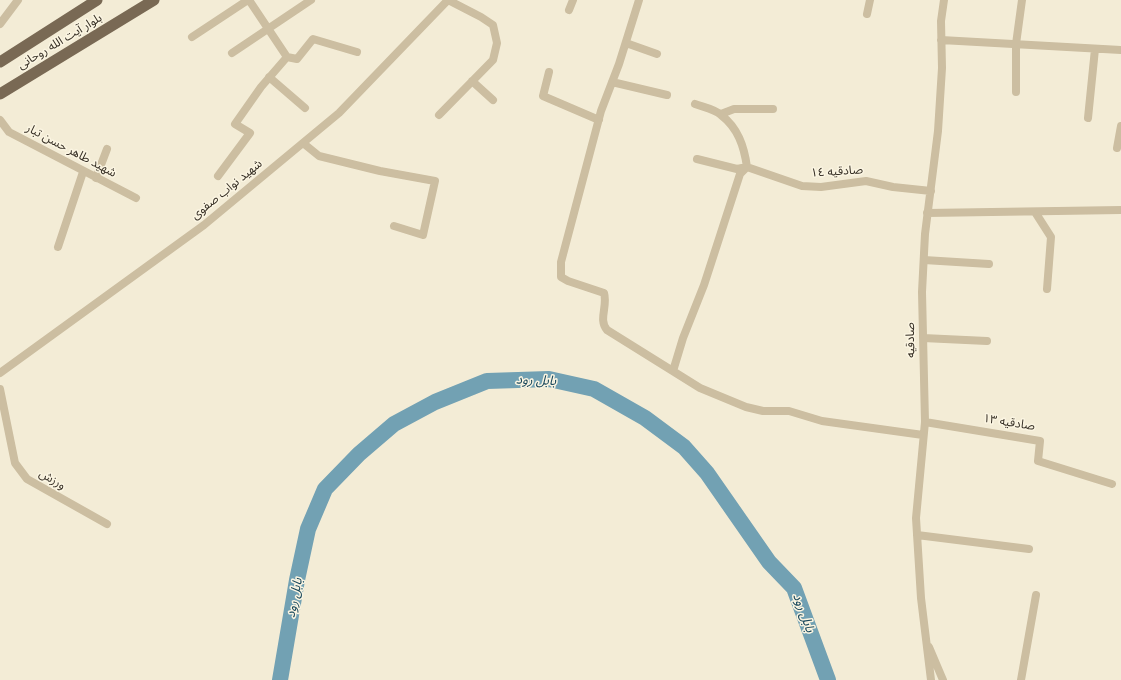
<!DOCTYPE html>
<html>
<head>
<meta charset="utf-8">
<style>
  body { margin:0 }
  canvas { display:block; background:#f3ecd6 }
</style>
</head>
<body>
<canvas width="1121" height="680"></canvas>
<script>
const context = document.querySelector('canvas').getContext('2d');
context.lineJoin = 'round';
function strokePath(path, color, width, dash) {
  context.strokeStyle = color;
  context.lineWidth = width;
  context.lineCap = dash ? 'butt' : 'round';
  context.setLineDash(dash || []);
  context.stroke(path);
}
function drawText(font, color, halo, rows, align = 'center') {
  context.font = font + ' Roboto,"Noto Sans Arabic",sans-serif';
  context.lineWidth = 3;
  context.setLineDash([]);
  context.textBaseline = 'middle';
  context.strokeStyle = halo;
  context.fillStyle = color;
  for (const [text, x, y, turn = 0] of rows) {
    context.save();
    context.translate(x, y);
    context.rotate((+turn || 0) * Math.PI / 180);
    context.textAlign = isNaN(turn) ? turn : align;
    if (halo) context.strokeText(text, 0, 0);
    context.fillText(text, 0, 0);
    context.restore();
  }
}
strokePath(new Path2D(`
  M280 680 297 580 308 529 325 489 359 454 394 424 435 402 487 381 549 379 594 389 645 418 684 447 707 473 769 562 794 588 828 680`), '#72a1b3', 16);
strokePath(new Path2D(`
  M249 0 287 57 297 59 313 39 357 52
  M639 0 619 64 601 111 561 262V277L568 281 604 293C608 306 598 320 607 330L700 388 746 407 763 411H789L822 421 923 435
  M569 10 573 0
  M867 14 870 0
  M0 24 18 0
  M192 37 248 0
  M941 40 1121 50
  M626 43 657 54
  M232 53 311 0
  M549 72 543 96 599 120
  M269 77 305 108
  M472 81 493 100
  M612 82 667 95
  M1016 92V44L1022 0
  M695 104C703 107 715 109 721 115 738 128 744 146 747 167L802 186 821 187 866 181 893 187 931 191
  M721 114 734 109H773
  M439 115 493 60 497 43 493 25 481 17 448 0
  M1088 118 1095 49
  M0 120 9 132 136 198
  M303 143 319 156 380 171 435 181 423 235 394 226
  M1117 148 1121 126
  M218 176 250 133 235 124 261 87 287 57
  M96 178 107 149
  M1035 212 1051 237 1047 289
  M927 213 1121 210
  M58 247 83 172
  M924 260 989 264
  M923 338 987 341
  M673 371 683 338 704 285 740 174 747 167 737 169 697 159
  M0 373 204 225 339 113 448 0
  M0 389 15 463 27 479 107 524
  M925 422 1040 441 1038 461 1112 484
  M917 535 1029 549
  M929 647 943 680
  M931 680 921 598 916 518 925 422 922 292 925 234 938 131 942 68 941 21 944 0
  M1021 680 1036 595`), '#ccbea1', 8);
strokePath(new Path2D(`
  M0 62 97 0
  M0 94 154 0`), '#796954', 11);
drawText('12px', '#352e24', '#fbf5e2', [
  ["بلوار آیت الله روحانی",60,42,-31],
  ["شهید طاهر حسن تبار",71,151,28],
  ["صادقيه ١٤",837,172,-4],
  ["شهید نواب صفوی",227,190,-39],
  ["صادقیه",911,340,-91],
  ["صادقیه ۱۳",1009,423,9],
  ["ورزش",52,480,30]
]);
drawText('italic 13px', '#17465a', '#fbf5e2', [
  ["بابل رود",536,381,2],
  ["بابل رود",295,598,-79],
  ["بابل رود",803,613,70]
]);
</script>
</body>
</html>
